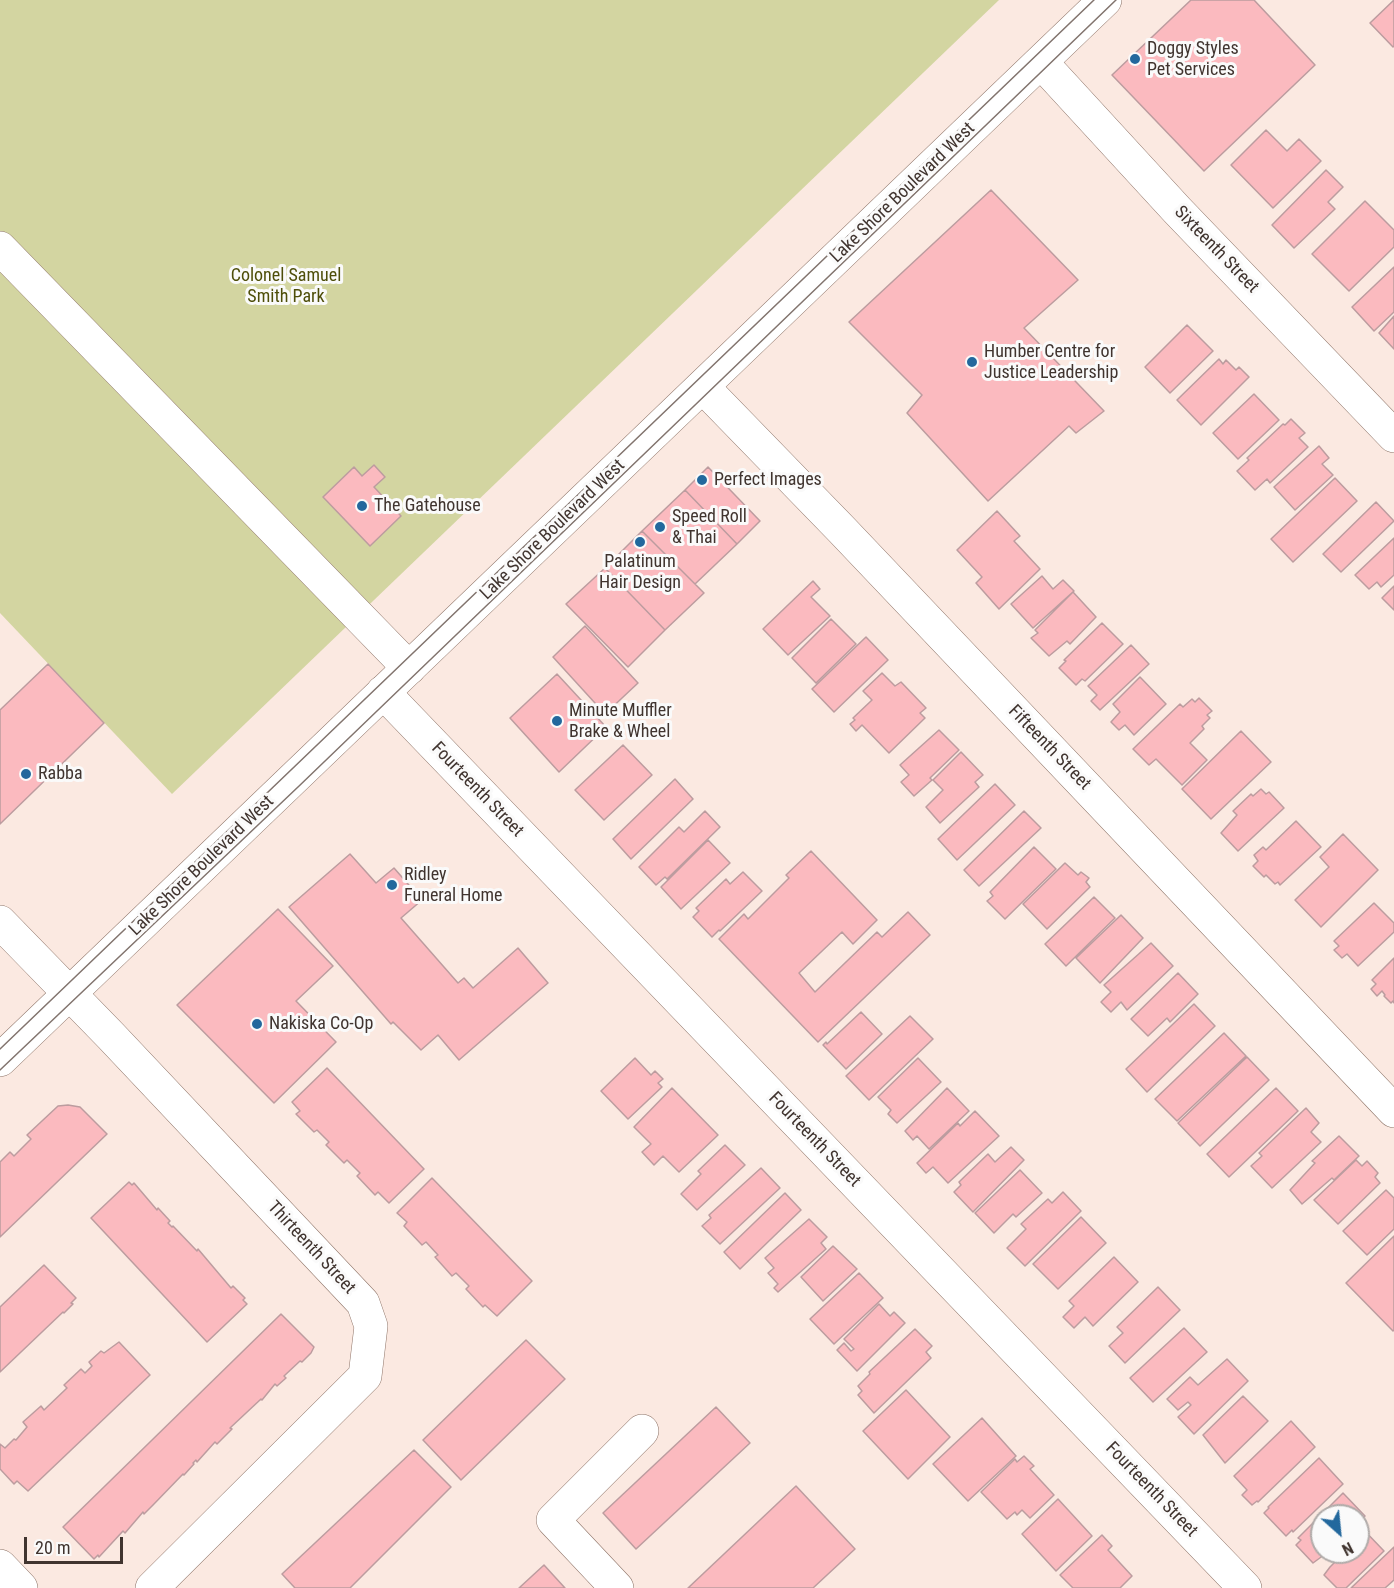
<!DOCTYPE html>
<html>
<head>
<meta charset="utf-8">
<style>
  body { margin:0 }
  #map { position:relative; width:1394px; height:1588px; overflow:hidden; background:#fbe9e1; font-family:"Roboto Condensed",sans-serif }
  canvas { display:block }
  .north { position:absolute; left:1310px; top:1504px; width:60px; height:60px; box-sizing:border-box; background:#fafafa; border:2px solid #b0aba9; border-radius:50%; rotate:153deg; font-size:16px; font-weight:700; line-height:24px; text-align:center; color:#40342f }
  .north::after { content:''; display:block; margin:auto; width:21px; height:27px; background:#23689d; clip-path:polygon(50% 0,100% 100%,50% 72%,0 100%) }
  .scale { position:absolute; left:24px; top:1537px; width:99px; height:27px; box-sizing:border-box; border:3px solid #40342f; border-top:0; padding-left:8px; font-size:18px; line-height:21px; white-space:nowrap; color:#40342f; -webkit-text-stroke:4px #fafafa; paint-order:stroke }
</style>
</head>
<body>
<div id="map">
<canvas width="1394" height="1588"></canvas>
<div class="north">N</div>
<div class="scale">20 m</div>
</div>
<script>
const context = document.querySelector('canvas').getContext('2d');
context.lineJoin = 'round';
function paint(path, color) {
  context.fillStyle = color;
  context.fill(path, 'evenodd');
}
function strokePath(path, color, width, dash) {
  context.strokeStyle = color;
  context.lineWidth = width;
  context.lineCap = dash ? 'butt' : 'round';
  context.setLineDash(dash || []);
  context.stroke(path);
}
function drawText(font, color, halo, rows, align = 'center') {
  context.font = font + ' "Roboto Condensed",sans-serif';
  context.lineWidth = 6;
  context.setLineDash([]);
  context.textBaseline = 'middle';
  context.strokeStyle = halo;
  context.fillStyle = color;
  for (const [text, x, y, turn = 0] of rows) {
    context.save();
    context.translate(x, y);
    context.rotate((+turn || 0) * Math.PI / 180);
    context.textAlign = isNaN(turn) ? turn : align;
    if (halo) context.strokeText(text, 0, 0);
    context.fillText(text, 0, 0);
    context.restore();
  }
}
paint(new Path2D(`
  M0 0H999L172 794 0 613Z`), '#d3d5a1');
const building = new Path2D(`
  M1191 0H1254L1315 65 1204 171 1112 75Z
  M1394 0V46L1393 47 1370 23Z
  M1266 130 1287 151 1299 139 1321 161 1273 208 1231 165Z
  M1326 170 1343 187 1328 202 1335 209 1294 248 1272 225Z
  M991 190 1078 280 1024 328 1104 411 1076 433 1069 426 988 501 907 413 922 395 849 322Z
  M1365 201 1394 230V247L1349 291 1312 254Z
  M1394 267V312L1374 331 1352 307Z
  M1394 316V349L1379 333Z
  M1187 325 1213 351 1170 393 1145 367Z
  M1219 359 1223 364 1226 360 1236 370 1239 367 1249 377 1201 425 1177 400Z
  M1254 394 1279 420 1238 459 1213 433Z
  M1291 419 1305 433 1299 438 1308 447 1270 483 1267 479 1255 490 1237 471 1249 460 1247 458 1283 424 1285 425Z
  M1319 446 1329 458 1322 464 1333 475 1295 510 1274 487Z
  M374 465 385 477 374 487 401 516 370 546 323 497 354 467 362 476Z
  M708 467 760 521 737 544 685 490Z
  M1335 478 1357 501 1293 562 1271 539Z
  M685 490 737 544 695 584 642 531Z
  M1376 502 1394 521 1341 572 1323 554Z
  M997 511 1020 536 1014 541 1040 569 999 609 976 583 982 577 957 550Z
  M642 531 704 593 665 630 605 568Z
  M1394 538V575L1381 587 1377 582 1369 589 1355 575Z
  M605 568 665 630 628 667 566 604Z
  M1042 576 1053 589 1063 580 1074 591 1033 628 1011 604Z
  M813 581 820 589 811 597 830 616 788 655 763 629Z
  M1394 586V610L1382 598Z
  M1073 592 1096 617 1070 644 1067 641 1049 656 1031 638 1038 633 1035 630Z
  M831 619 856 644 816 683 792 658Z
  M1102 623 1123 644 1085 681 1082 679 1076 685 1059 668 1066 661 1064 660Z
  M585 626 638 683 605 714 553 657Z
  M866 637 888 660 834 712 812 689Z
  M1131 645 1149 664 1100 710 1091 701 1097 695 1088 686Z
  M48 664 104 723 0 824V710Z
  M882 673 895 686 901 682 926 708 920 713 925 718 889 753 862 725 856 731 850 724 855 720 853 718 872 700 863 691Z
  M557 674 606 727 559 772 510 718Z
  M1140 677 1166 704 1134 735 1125 725 1119 730 1111 722 1120 712 1113 704Z
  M1199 698 1212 711 1207 715 1210 718 1202 726 1204 729 1190 743 1207 760 1182 785 1156 759 1149 765 1133 749 1180 704 1183 707 1192 699 1195 702Z
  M939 730 959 750 930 778 932 780 914 796 901 782 909 775 900 765Z
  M1241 731 1271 762 1211 819 1182 789Z
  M623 745 652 775 604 820 575 790Z
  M961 752 983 775 975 782 979 787 940 823 926 807 943 790 933 780Z
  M675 779 693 799 631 859 613 839Z
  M995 784 1015 805 957 860 938 839Z
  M1261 789 1266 794 1269 792 1284 808 1238 851 1221 833 1237 815 1233 811 1251 794 1253 796Z
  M705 811 720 827 667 879 665 877 656 885 639 867 679 827 684 832Z
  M1024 811 1041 828 979 886 964 870Z
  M1296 821 1321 847 1280 885 1278 882 1275 884 1266 875 1264 877 1253 866 1258 861 1254 855 1263 847 1266 850Z
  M1343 834 1378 870 1321 927 1295 900 1329 867 1320 857Z
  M708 840 730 863 681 909 661 887Z
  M1034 847 1056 869 1005 919 987 901 993 896 990 892Z
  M811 851 877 920 853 944 842 932 799 973 815 992 877 932 882 937 908 912 930 935 818 1042 719 939 744 914 748 919 789 878 786 875Z
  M350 854 376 883 394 868 422 900 401 918 458 983 464 978 473 988 518 948 548 983 459 1060 438 1035 421 1050 393 1022 391 1024 289 907Z
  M1065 863 1078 875 1081 872 1089 878 1086 882 1090 887 1047 929 1023 904Z
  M743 872 762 891 720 931 719 930 712 937 693 917 699 911 696 908 726 879 730 884Z
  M1094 897 1115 918 1066 966 1045 944Z
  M1374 903 1394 923V932L1358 966 1347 954 1342 958 1334 950 1339 946 1334 941Z
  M278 909 333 966 296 1001 336 1042 274 1103 177 1005Z
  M1121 915 1143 938 1100 983 1076 958Z
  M1151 943 1173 966 1127 1010 1121 1002 1111 1012 1101 1002 1111 992 1104 985Z
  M1394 958V1003L1393 1001 1391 1003 1384 996 1385 995 1382 991 1377 996 1371 989 1376 984 1372 980Z
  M1178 973 1198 994 1170 1022 1167 1018 1148 1036 1131 1019Z
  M1194 1004 1215 1026 1147 1092 1126 1069Z
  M861 1012 882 1034 846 1069 823 1045 826 1042 827 1044Z
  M910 1016 933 1039 869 1100 846 1076Z
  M1224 1033 1246 1056 1177 1121 1155 1099Z
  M1247 1057 1269 1080 1200 1146 1178 1123Z
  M635 1058 651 1075 655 1071 663 1079 658 1083 662 1087 628 1119 601 1091Z
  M918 1058 941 1082 897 1123 888 1114 891 1110 878 1097Z
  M327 1068 424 1169 389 1203 378 1192 375 1195 357 1176 360 1173 347 1160 344 1163 326 1145 329 1142 317 1130 314 1132 296 1114 300 1111 292 1102Z
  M672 1088 718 1135 679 1172 663 1156 654 1165 642 1152 651 1144 634 1127Z
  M947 1088 969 1111 929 1149 917 1136 913 1140 905 1131Z
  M1276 1088 1298 1111 1229 1177 1207 1154Z
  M68 1105 80 1107 107 1134 0 1237V1162L10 1152 14 1156 31 1139 27 1135 58 1106Z
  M1306 1108 1319 1123 1311 1132 1321 1142 1272 1188 1251 1166 1262 1156 1259 1153Z
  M975 1111 999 1136 948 1183 933 1167 926 1173 917 1163 958 1123 960 1126Z
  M1339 1136 1359 1156 1334 1180 1332 1178 1302 1204 1290 1190 1315 1163 1312 1161Z
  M725 1145 745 1165 697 1210 681 1194 701 1174 698 1171Z
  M1011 1147 1024 1160 973 1212 954 1192 961 1185 959 1182 988 1154 995 1162Z
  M1356 1160 1362 1166 1367 1161 1378 1173 1375 1177 1380 1183 1338 1224 1314 1200Z
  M761 1168 780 1188 720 1244 702 1226 711 1218 709 1215Z
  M1020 1170 1042 1193 1016 1217 1013 1214 994 1233 975 1213Z
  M432 1178 532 1281 497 1316 485 1305 483 1307 466 1289 469 1286 456 1273 452 1276 435 1257 438 1255 426 1242 422 1245 404 1226 407 1222 397 1213Z
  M129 1182 132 1185 134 1183 157 1210 158 1208 170 1221 168 1223 172 1227 173 1226 197 1251 198 1249 231 1288 233 1286 245 1298 243 1300 247 1304 207 1342 91 1218Z
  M1386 1190 1394 1198V1229L1367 1255 1343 1231Z
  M1063 1192 1081 1211 1025 1266 1007 1248 1026 1229 1021 1224 1048 1199 1052 1203Z
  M785 1193 801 1210 740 1269 724 1252Z
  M1081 1217 1106 1243 1058 1289 1033 1264Z
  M809 1219 827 1237 821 1243 826 1249 778 1292 774 1288 778 1284 768 1273 774 1268 765 1258Z
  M1394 1236V1330L1393 1331 1346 1283Z
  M833 1246 857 1269 823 1301 801 1277Z
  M1114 1257 1138 1282 1093 1326 1085 1317 1074 1328 1063 1317 1074 1306 1069 1301Z
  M44 1265 76 1298 71 1303 73 1304 64 1313 63 1312 0 1372V1307Z
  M859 1273 883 1298 834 1344 810 1319Z
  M1158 1287 1180 1310 1125 1363 1109 1346 1123 1333 1117 1327Z
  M879 1304 890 1316 894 1312 905 1323 857 1371 837 1350 844 1343 851 1351 854 1349 844 1339Z
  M281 1314 314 1347 311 1353 302 1362 300 1361 284 1376 286 1378 277 1386 275 1384 262 1400 261 1399 230 1428 232 1429 217 1444 215 1442 197 1462 196 1460 193 1463 194 1464 184 1475 183 1474 153 1505 144 1514 143 1512 125 1533 123 1531 99 1557 98 1555 94 1559 63 1527Z
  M1184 1328 1207 1352 1153 1402 1130 1378Z
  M915 1329 932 1346 926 1352 931 1358 874 1413 858 1395 862 1391 858 1386 870 1374 869 1372Z
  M526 1340 565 1379 461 1480 423 1440Z
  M119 1342 150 1375 28 1491 17 1481 14 1484 0 1469V1444L5 1448 14 1439 16 1440 27 1427 23 1422 41 1406 44 1410 67 1388 64 1385 81 1369 85 1373 92 1366 89 1362 101 1351 104 1353Z
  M1227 1359 1248 1381 1194 1434 1178 1417 1191 1405 1188 1402 1178 1410 1167 1399 1190 1377 1198 1385Z
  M906 1390 950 1437 908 1479 863 1431Z
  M1243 1396 1268 1421 1225 1463 1203 1435Z
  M716 1407 750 1443 636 1549 603 1513Z
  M982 1418 1016 1456 968 1501 933 1464Z
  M1291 1421 1315 1447 1258 1502 1257 1501 1252 1505 1242 1495 1247 1490 1234 1476Z
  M414 1450 451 1487 350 1588H295L282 1574Z
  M1024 1456 1034 1466 1030 1469 1054 1495 1030 1518 1022 1510 1017 1515 1015 1512 1007 1519 981 1492 1015 1459 1017 1462Z
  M1319 1458 1343 1484 1293 1532 1292 1530 1286 1536 1264 1513 1269 1508 1268 1507Z
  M796 1486 855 1549 813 1588H688Z
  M1343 1493 1365 1516 1358 1523V1516H1322V1552H1328L1313 1563 1296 1545 1301 1540 1298 1538Z
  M1058 1499 1092 1536 1056 1571 1022 1534Z
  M1361 1527 1384 1551 1346 1588H1337L1324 1575 1330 1567 1340 1557 1336 1552H1358V1530Z
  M1102 1535 1112 1546 1108 1550 1132 1576 1120 1588H1073L1060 1575Z
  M1394 1547V1580L1385 1588H1351Z
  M544 1565 565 1588H519Z`);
paint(building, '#fbbabf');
strokePath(building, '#bc9c9f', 1.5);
const minor = new Path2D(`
  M1041 62 1177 210 1394 436
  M0 248 409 668
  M703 387 842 530 1394 1111
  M383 692 1245 1588
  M0 922 111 1036 363 1303 371 1326 365 1376 152 1588
  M0 1566 21 1588
  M617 1588 553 1520 642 1431`);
const major = new Path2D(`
  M0 1060 1105 0`);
strokePath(minor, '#8d7367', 34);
strokePath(major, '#8d7367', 34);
strokePath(minor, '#fff', 33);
strokePath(major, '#fff', 33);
strokePath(new Path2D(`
  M0 1049 1094 0
  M0 1070 298 787 1116 0`), '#82746e', 1.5);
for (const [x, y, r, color] of [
  [1135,59,6,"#23689d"],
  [972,362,6,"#23689d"],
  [702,480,6,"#23689d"],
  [362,506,6,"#23689d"],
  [660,527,6,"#23689d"],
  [640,542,6,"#23689d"],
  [557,721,6,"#23689d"],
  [26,774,6,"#23689d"],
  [392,885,6,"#23689d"],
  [257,1024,6,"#23689d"]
]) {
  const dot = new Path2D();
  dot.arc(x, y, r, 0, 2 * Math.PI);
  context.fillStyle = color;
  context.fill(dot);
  strokePath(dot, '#fafafa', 2);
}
drawText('18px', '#40342f', '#fafafa', [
  ["Doggy Styles",1147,49],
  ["Pet Services",1147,70],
  ["Humber Centre for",984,352],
  ["Justice Leadership",984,373],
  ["Perfect Images",714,480],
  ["The Gatehouse",374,506],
  ["Speed Roll",672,517],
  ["& Thai",672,538],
  ["Palatinum",640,562,"center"],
  ["Hair Design",640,583,"center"],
  ["Minute Muffler",569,711],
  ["Brake & Wheel",569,732],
  ["Rabba",38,774],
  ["Ridley",404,875],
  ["Funeral Home",404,896],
  ["Nakiska Co-Op",269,1024]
], 'left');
drawText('18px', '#40342f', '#fafafa', [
  ["Lake Shore Boulevard West",903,193,-44],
  ["Sixteenth Street",1216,250,46],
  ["Lake Shore Boulevard West",553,530,-44],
  ["Fifteenth Street",1049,748,46],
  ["Fourteenth Street",477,790,46],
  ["Lake Shore Boulevard West",202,866,-44],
  ["Fourteenth Street",814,1140,46],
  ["Thirteenth Street",311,1248,47],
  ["Fourteenth Street",1151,1490,46]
]);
drawText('18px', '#4e4e09', '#fafafa', [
  ["Colonel Samuel",286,276],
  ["Smith Park",286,297]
]);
</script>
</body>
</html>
